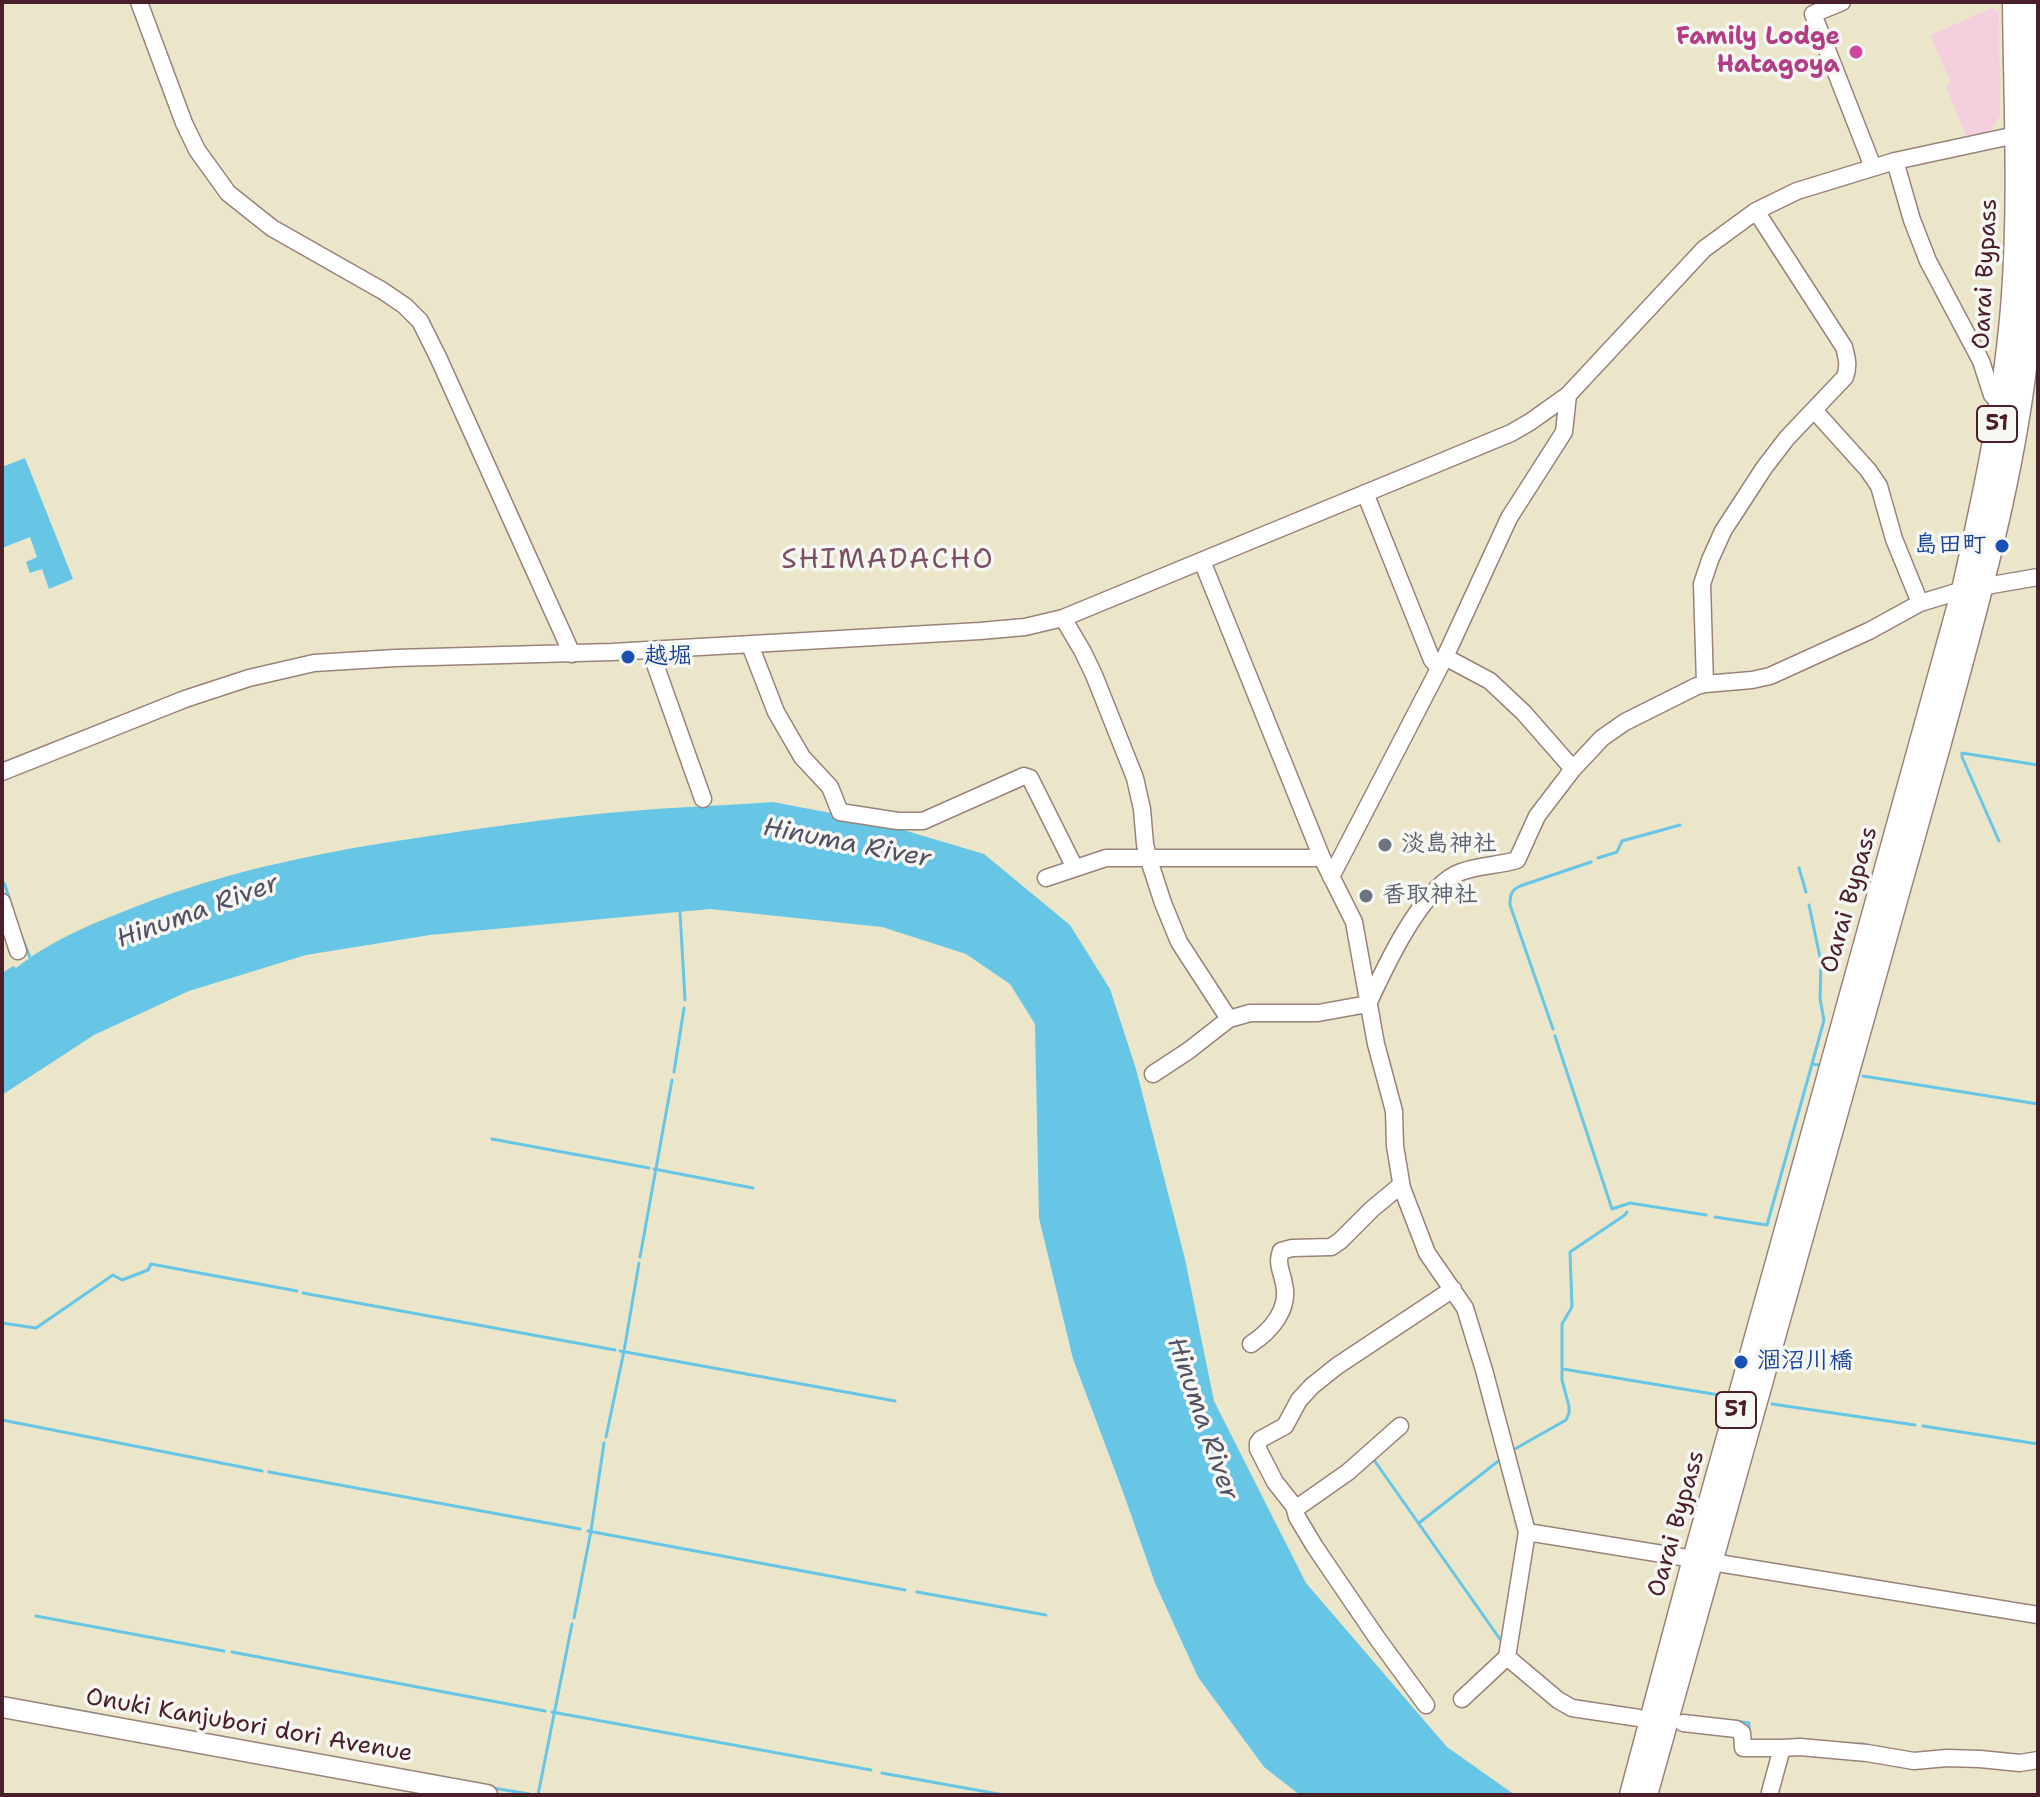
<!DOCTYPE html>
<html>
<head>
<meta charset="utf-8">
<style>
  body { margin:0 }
  #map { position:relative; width:2040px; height:1797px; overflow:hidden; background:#ebe6ca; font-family:"Shantell Sans",sans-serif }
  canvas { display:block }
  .frame { position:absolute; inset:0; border:4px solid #4a1f2b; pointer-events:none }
</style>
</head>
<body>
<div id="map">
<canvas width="2040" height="1797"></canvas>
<div class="frame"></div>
</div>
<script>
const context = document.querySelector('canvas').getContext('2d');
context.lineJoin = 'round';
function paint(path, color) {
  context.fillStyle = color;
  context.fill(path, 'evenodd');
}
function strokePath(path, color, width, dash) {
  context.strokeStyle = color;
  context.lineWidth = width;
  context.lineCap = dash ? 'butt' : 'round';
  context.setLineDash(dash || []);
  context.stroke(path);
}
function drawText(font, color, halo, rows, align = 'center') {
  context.font = font + ' "Shantell Sans","Klee One",sans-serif';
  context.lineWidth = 7;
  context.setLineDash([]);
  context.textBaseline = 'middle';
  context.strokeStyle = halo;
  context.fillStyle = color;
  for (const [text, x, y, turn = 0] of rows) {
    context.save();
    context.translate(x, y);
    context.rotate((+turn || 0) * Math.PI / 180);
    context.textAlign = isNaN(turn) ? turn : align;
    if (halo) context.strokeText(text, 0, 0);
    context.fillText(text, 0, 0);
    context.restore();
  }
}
paint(new Path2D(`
  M1992 8 1999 13 2000 116 1988 133 1967 138 1946 87 1951 83 1930 35Z`), '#f4cfde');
paint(new Path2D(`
  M25 458 73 579 49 589 42 569 30 573 26 562 37 557 30 537 2 548V467Z
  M773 802 873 821 984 854 1070 925 1110 989 1136 1069 1185 1259 1214 1401 1306 1583 1447 1747 1515 1795H1300L1264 1767 1198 1677 1155 1583 1123 1492 1073 1359 1039 1218 1035 1024 1010 984 966 954 882 927 710 909 430 935 306 955 189 991 94 1035 2 1095V973L13 966 16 968C53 939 96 922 140 905 231 870 326 851 423 837 481 828 539 820 597 814 656 808 715 806 773 802Z`), '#67c6e5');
strokePath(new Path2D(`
  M1999 841 1962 757V753L2038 765
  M1598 858 1617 852 1622 841 1680 825
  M1799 868 1806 892
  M2 881 5 885 12 907
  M1809 905 1821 962 1820 999 1824 1020 1812 1064 1819 1065
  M680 912 685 1000
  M19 930 31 960
  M1553 1029 1510 905C1510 895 1511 890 1520 886L1591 862
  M1555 1036 1612 1209 1630 1203 1706 1215
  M674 1072 684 1008
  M1863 1076 2038 1104
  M492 1139 649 1168
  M654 1169 753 1188
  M1715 1217 1767 1225 1812 1064
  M640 1257 672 1080
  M303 1293 615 1350
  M2 1323 36 1328 113 1275 122 1280 148 1270 151 1264 297 1291
  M620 1351 895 1401
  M1563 1369 1719 1395
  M1772 1404 1915 1425
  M2 1420 262 1471
  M1923 1426 2038 1444
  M606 1437 624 1351 639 1263
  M1513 1450 1566 1420 1569 1413V1406L1562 1380V1324L1572 1307 1570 1252 1625 1215 1627 1212
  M1374 1460 1502 1642
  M269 1472 580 1529
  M1419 1523 1501 1459
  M588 1531 905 1590
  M917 1592 1046 1615
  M36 1616 224 1651
  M574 1618 591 1531 604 1443
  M232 1652 545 1711
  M65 1708 101 1715
  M552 1712 871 1770
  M1736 1721 1749 1723V1733
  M1854 1744H1864
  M882 1773 1004 1795
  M493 1788 529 1794
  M538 1795 572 1624`), '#67c6e5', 3);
const minor = new Path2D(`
  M139 2 184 123 197 150 228 193 272 228 383 291 405 306 420 321 438 357 572 654
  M1842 2 1813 14 1873 167
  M1895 161 1912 220 1928 261 1981 361 1992 395 2001 403
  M1814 410 1868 470 1879 486 1894 539 1920 603
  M1365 493 1432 660 1439 668
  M1202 561 1322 858 1354 922 1376 1044 1394 1111 1395 1146 1402 1188 1427 1253 1465 1308 1484 1370 1527 1532 1507 1657
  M1063 618 1083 652 1094 675 1135 778 1142 809 1145 844 1148 857 1163 903 1179 942 1229 1019
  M750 645 776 712 802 757 830 787 840 812 898 821H923L1024 776 1030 778 1075 868
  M650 650 703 799
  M1445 657 1490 681 1524 713 1573 769
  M1705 684 1702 584 1710 560 1723 531 1764 468 1787 438 1845 377C1849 366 1847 358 1844 347L1756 211
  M2 772 185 699 249 678 314 663 395 658 612 652 980 631 1025 627 1063 618 1429 467 1511 433 1530 422 1568 395 1704 249 1756 211 1797 191 1895 161 2025 133
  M1331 877 1445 657 1509 518 1564 432 1568 395
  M1046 878 1106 858H1322
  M2 902 18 951
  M1153 1074 1188 1051 1229 1019 1250 1013H1318L1368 1004C1385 967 1419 893 1456 874 1474 865 1498 866 1517 860L1537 816 1573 769 1602 738 1625 722 1697 686 1705 684 1752 680 1770 676 1869 631 1920 603 1963 590 2038 577
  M1251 1344C1271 1331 1290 1309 1284 1284 1282 1272 1276 1263 1281 1251L1292 1248 1331 1247 1340 1241 1372 1209 1401 1185
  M1294 1506 1301 1505 1348 1472 1400 1426
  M1527 1532 2038 1615
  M1462 1699 1507 1657 1558 1700 1572 1708 1639 1718
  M1426 1705 1377 1638 1315 1547 1297 1517 1294 1506 1275 1482 1258 1449V1443L1261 1439 1285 1426 1299 1400 1312 1386 1337 1366 1453 1289
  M1683 1723 1736 1729 1742 1733 1743 1748H1782L1770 1792 1771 1795
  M1782 1748 1800 1747 1867 1753 1914 1761 1947 1758 1980 1759 2020 1763 2038 1760`);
const major = new Path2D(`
  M2 1707 487 1795`);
const highway = new Path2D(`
  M1631 1795 1694 1559 1777 1262 1963 590C1985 492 2006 395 2013 295 2020 198 2015 100 2014 2
  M1646 1795 1939 746C1973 619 2011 491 2026 360 2039 242 2036 121 2034 2`);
strokePath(minor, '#9a827a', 19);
strokePath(major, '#9a827a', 23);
strokePath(highway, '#9a827a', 25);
strokePath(minor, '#fff', 16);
strokePath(major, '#fff', 20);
strokePath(highway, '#fff', 22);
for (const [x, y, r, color] of [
  [1856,52,8,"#d1479c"],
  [2002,546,8,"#1a4fb4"],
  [628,657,8,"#1a4fb4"],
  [1385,845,8,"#6b7280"],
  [1366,896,8,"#6b7280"],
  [1741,1362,8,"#1a4fb4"]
]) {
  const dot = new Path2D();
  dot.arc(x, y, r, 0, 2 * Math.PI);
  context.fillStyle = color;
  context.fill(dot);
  strokePath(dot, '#f6f6f2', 3);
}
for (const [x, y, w] of [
  [1997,424,40],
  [1736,1410,40]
]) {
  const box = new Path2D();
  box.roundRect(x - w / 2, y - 18, w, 36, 6);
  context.fillStyle = '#f6f6f2';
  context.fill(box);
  strokePath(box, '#4a1f2b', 2);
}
drawText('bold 22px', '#4a1f2b', null, [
  ["51",1997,424],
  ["51",1736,1410]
]);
drawText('bold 24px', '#b23c85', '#f6f6f2', [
  ["Family Lodge",1840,38],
  ["Hatagoya",1840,66]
], 'right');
drawText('24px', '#4a1f2b', '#f6f6f2', [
  ["Oarai Bypass",1986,274,-87],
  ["Oarai Bypass",1850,900,-74],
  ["Oarai Bypass",1677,1524,-74],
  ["Onuki Kanjubori dori Avenue",249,1726,10]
]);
drawText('bold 24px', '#164399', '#f6f6f2', [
  ["島田町",1986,546,"right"],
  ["越堀",644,657],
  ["涸沼川橋",1757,1362]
], 'left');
drawText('bold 24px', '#5b616d', '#f6f6f2', [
  ["淡島神社",1401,845],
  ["香取神社",1382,896]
], 'left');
drawText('italic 26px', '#535163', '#f6f6f2', [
  ["Hinuma River",847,844,11],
  ["Hinuma River",198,912,-20],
  ["Hinuma River",1202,1419,71]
]);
context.letterSpacing = '2px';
drawText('28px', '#7b5063', '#f6f6f2', [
  ["SHIMADACHO",888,561]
]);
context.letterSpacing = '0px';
</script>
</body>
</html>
